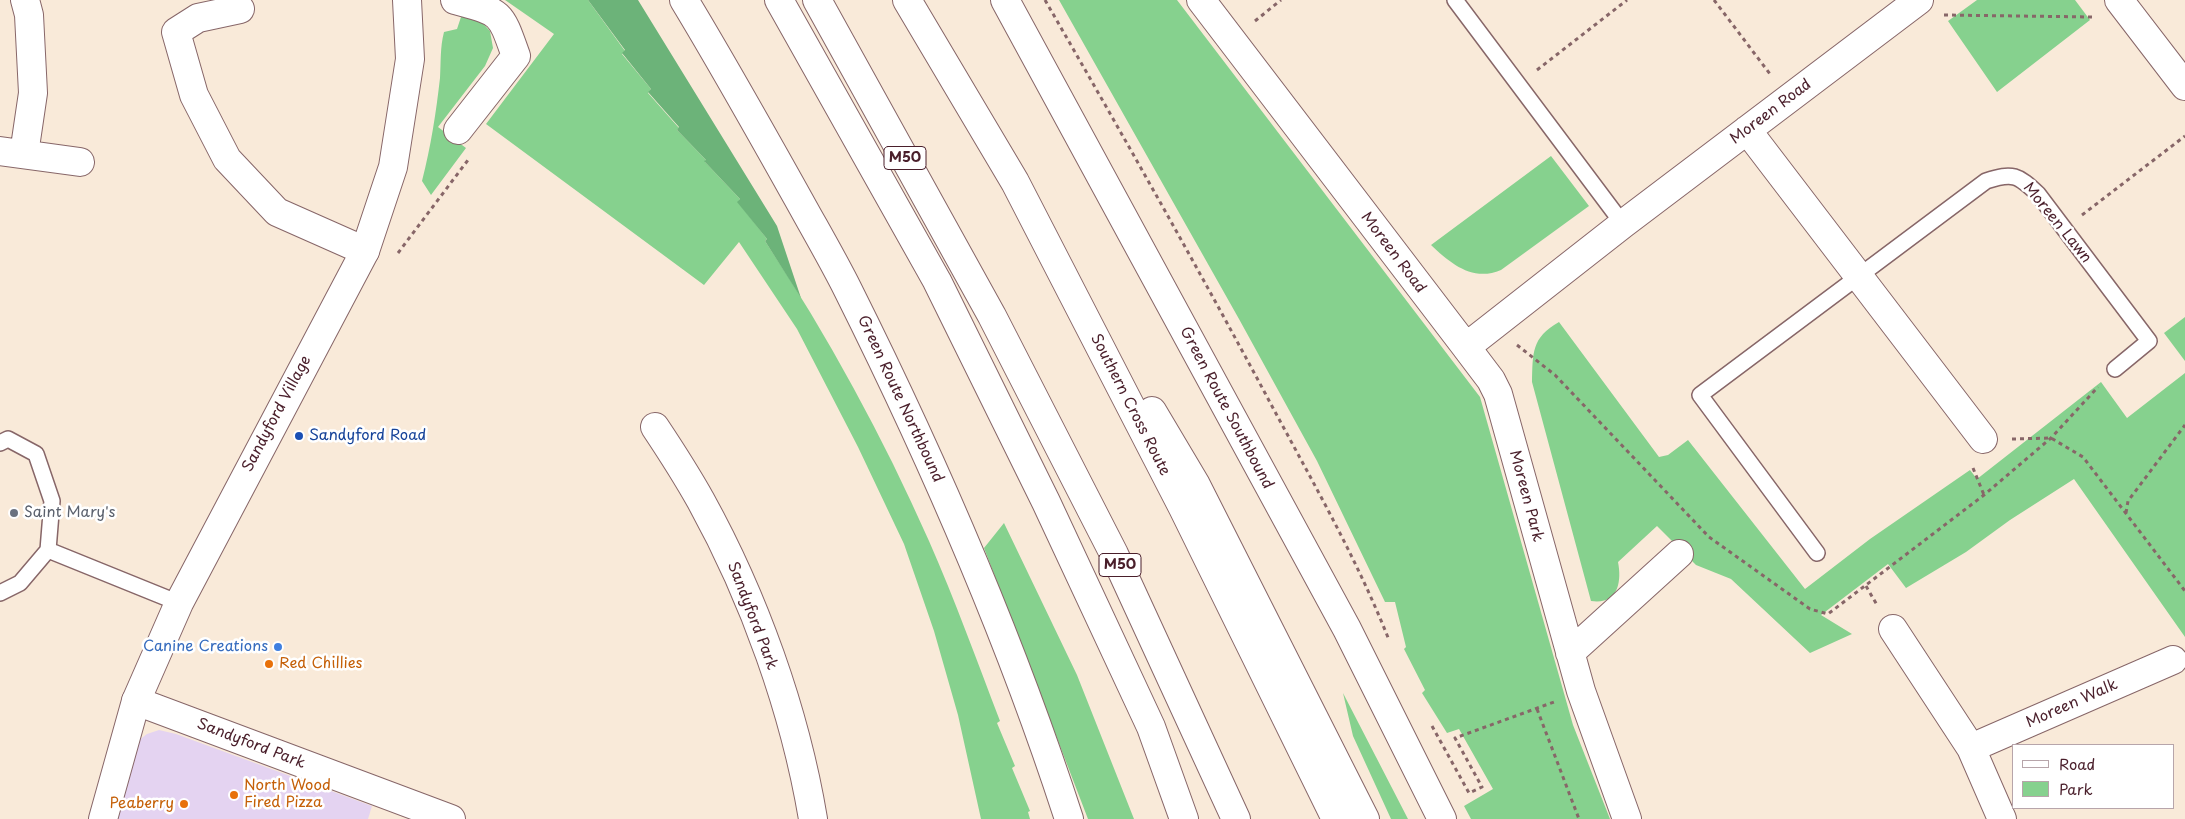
<!DOCTYPE html>
<html>
<head>
<meta charset="utf-8">
<style>
  body { margin:0 }
  #map { position:relative; width:2185px; height:819px; overflow:hidden; background:#f9ead9; font-family:"Playpen Sans",sans-serif }
  canvas { display:block }
  .legend { position:absolute; left:2012px; top:744px; width:162px; height:65px; box-sizing:border-box; background:#fff; border:1px solid #b7a5aa; margin:0; padding:6px 9px; list-style:none; font-size:15px; color:#4a1f2b }
  .legend li { display:flex; align-items:center; gap:10px; height:25px }
  .legend b { width:25px; border:1px solid #b7a5aa }
</style>
</head>
<body>
<div id="map">
<canvas width="2185" height="819"></canvas>
<ul class="legend">
<li><b style="height:6px;background:#fff"></b>Road</li>
<li><b style="height:14px;background:#86d18e"></b>Park</li>
</ul>
</div>
<script>
const context = document.querySelector('canvas').getContext('2d');
context.lineJoin = 'round';
function paint(path, color) {
  context.fillStyle = color;
  context.fill(path, 'evenodd');
}
function strokePath(path, color, width, dash) {
  context.strokeStyle = color;
  context.lineWidth = width;
  context.lineCap = dash ? 'butt' : 'round';
  context.setLineDash(dash || []);
  context.stroke(path);
}
function drawText(font, color, halo, rows, align = 'center') {
  context.font = font + ' "Playpen Sans",sans-serif';
  context.lineWidth = 5;
  context.setLineDash([]);
  context.textBaseline = 'middle';
  context.strokeStyle = halo;
  context.fillStyle = color;
  for (const [text, x, y, turn = 0] of rows) {
    context.save();
    context.translate(x, y);
    context.rotate((+turn || 0) * Math.PI / 180);
    context.textAlign = isNaN(turn) ? turn : align;
    if (halo) context.strokeText(text, 0, 0);
    context.fillText(text, 0, 0);
    context.restore();
  }
}
paint(new Path2D(`
  M159 730 176 734 372 806 368 819H116L138 741 147 734Z`), '#e4d3f1');
paint(new Path2D(`
  M505 0H588L625 51 622 54 651 89 648 93 679 128 677 130 706 160 705 162 740 199 738 202 767 239 765 241C828 336 883 437 929 541 955 600 977 661 1000 721L997 723 1015 766 1012 768 1030 811 1028 812 1030 819H981L958 715 934 631 904 544 858 447 797 329 739 242 704 285 486 124 554 34Z
  M1059 0H1177L1480 397 1573 725 1610 819H1471L1464 806 1493 789 1459 729 1447 733 1422 693 1425 690 1404 649 1406 647 1395 602H1385L1317 461 1239 319Z
  M1977 0H2075L2090 20 1997 92 1948 21Z
  M462 14 477 17 490 31 493 48 485 66 438 127 466 148 431 195 422 181C431 146 436 113 440 78 441 62 440 47 444 32L457 29Z
  M1551 156 1589 206 1501 270C1473 282 1451 264 1431 245Z
  M2185 317V361L2164 333Z
  M1559 322 1659 457 1668 455 1688 440 1805 589 1870 539 1970 470 1977 479 2101 382 2127 418 2185 373V637L2074 479 2010 520 1966 552 1906 588 1888 564 1821 615 1852 634 1810 653 1731 579 1696 565 1657 526 1618 562C1622 582 1618 605 1591 601L1532 382C1533 353 1531 338 1559 322Z
  M1004 523 1077 675 1134 819H1088L984 548Z
  M1343 693 1408 819H1391L1353 736Z`), '#86d18e');
paint(new Path2D(`
  M588 0H638L777 226 801 298 765 241 767 239 737 202 740 199 704 161 706 160 677 130 679 127 648 92 651 89 622 53 625 50Z`), '#6cb379');
const lane = new Path2D(`
  M1455 0 1623 224
  M0 443 8 439 36 454 52 501 48 550 20 583 0 593
  M48 550 179 603
  M1817 553 1700 395 1986 181C2013 172 2018 175 2038 194L2149 341 2115 369`);
const street = new Path2D(`
  M455 0C502 13 500 11 516 56L458 130
  M1201 0 1466 347 1623 224 1919 0
  M2119 0 2185 86
  M240 9 198 18 176 32 194 95 227 159 277 212 365 251
  M1747 130 1983 439
  M0 151 80 162
  M24 154 33 93 29 15 25 0
  M1466 347 1491 380 1498 394 1581 691 1627 819
  M655 427C671 451 687 476 701 501 754 597 795 711 813 819
  M1893 629 1971 748 2002 819
  M1570 653 1679 554
  M136 701 451 819
  M1971 748 2173 660`);
const secondary = new Path2D(`
  M684 0C724 66 762 134 800 202 816 231 833 260 848 290 933 460 1010 637 1069 819
  M1005 0 1347 629 1442 819
  M103 819 136 701 179 603 365 251 393 167 410 59 407 0`);
const highway = new Path2D(`
  M779 0 937 281 1046 502 1151 727 1184 819
  M817 0 992 316 1114 554 1236 819
  M907 0 1015 182 1183 508 1336 819
  M1152 411 1196 485 1365 819`);
strokePath(lane, '#876668', 18);
strokePath(street, '#876668', 30);
strokePath(secondary, '#876668', 30);
strokePath(highway, '#876668', 30);
strokePath(new Path2D(`
  M1045 0C1120 130 1194 261 1265 393 1308 474 1355 554 1389 640
  M1714 0 1770 74
  M1944 15 2093 17
  M1255 21 1281 0
  M1537 70 1627 0
  M2082 215 2185 136
  M398 253 468 160
  M1517 345 1555 375 1709 537 1810 609 1828 614 1984 495 2051 438 2098 387
  M2012 439 2051 438 2083 457 2185 591
  M1973 468 1984 495
  M2126 513 2128 501 2185 425
  M1866 586 1877 605
  M1537 709 1579 819
  M1432 726 1469 793 1482 787 1455 738 1554 702`), '#876668', 3, [4, 4]);
strokePath(lane, '#fff', 15);
strokePath(street, '#fff', 28);
strokePath(secondary, '#fff', 28);
strokePath(highway, '#fff', 28);
for (const [x, y, r, color] of [
  [299,436,5,"#1a4fb4"],
  [14,513,5,"#6b7280"],
  [278,647,5,"#3f7fe0"],
  [269,664,5,"#e8710a"],
  [234,795,5,"#e8710a"],
  [184,804,5,"#e8710a"]
]) {
  const dot = new Path2D();
  dot.arc(x, y, r, 0, 2 * Math.PI);
  context.fillStyle = color;
  context.fill(dot);
  strokePath(dot, '#fff', 2);
}
for (const [x, y, w] of [
  [905,158,42],
  [1120,565,42]
]) {
  const box = new Path2D();
  box.roundRect(x - w / 2, y - 11.5, w, 23, 4);
  context.fillStyle = '#fff';
  context.fill(box);
  strokePath(box, '#4a1f2b', 1);
}
drawText('bold 14px', '#4a1f2b', null, [
  ["M50",905,158],
  ["M50",1120,565]
]);
drawText('15px', '#4a1f2b', '#fff', [
  ["Moreen Road",1771,112,-37],
  ["Moreen Lawn",2057,223,51],
  ["Moreen Road",1393,253,53],
  ["Green Route Northbound",900,399,65],
  ["Southern Cross Route",1130,405,63],
  ["Green Route Southbound",1226,408,62],
  ["Sandyford Village",277,414,-62],
  ["Moreen Park",1526,496,75],
  ["Sandyford Park",752,616,69],
  ["Moreen Walk",2072,704,-24],
  ["Sandyford Park",251,744,21]
]);
drawText('15px', '#164399', '#fff', [
  ["Sandyford Road",309,436]
], 'left');
drawText('15px', '#5b616d', '#fff', [
  ["Saint Mary's",24,513]
], 'left');
drawText('15px', '#366cbe', '#fff', [
  ["Canine Creations",268,647]
], 'right');
drawText('15px', '#c56008', '#fff', [
  ["Red Chillies",279,664],
  ["North Wood",244,786],
  ["Fired Pizza",244,803],
  ["Peaberry",174,804,"right"]
], 'left');
</script>
</body>
</html>
